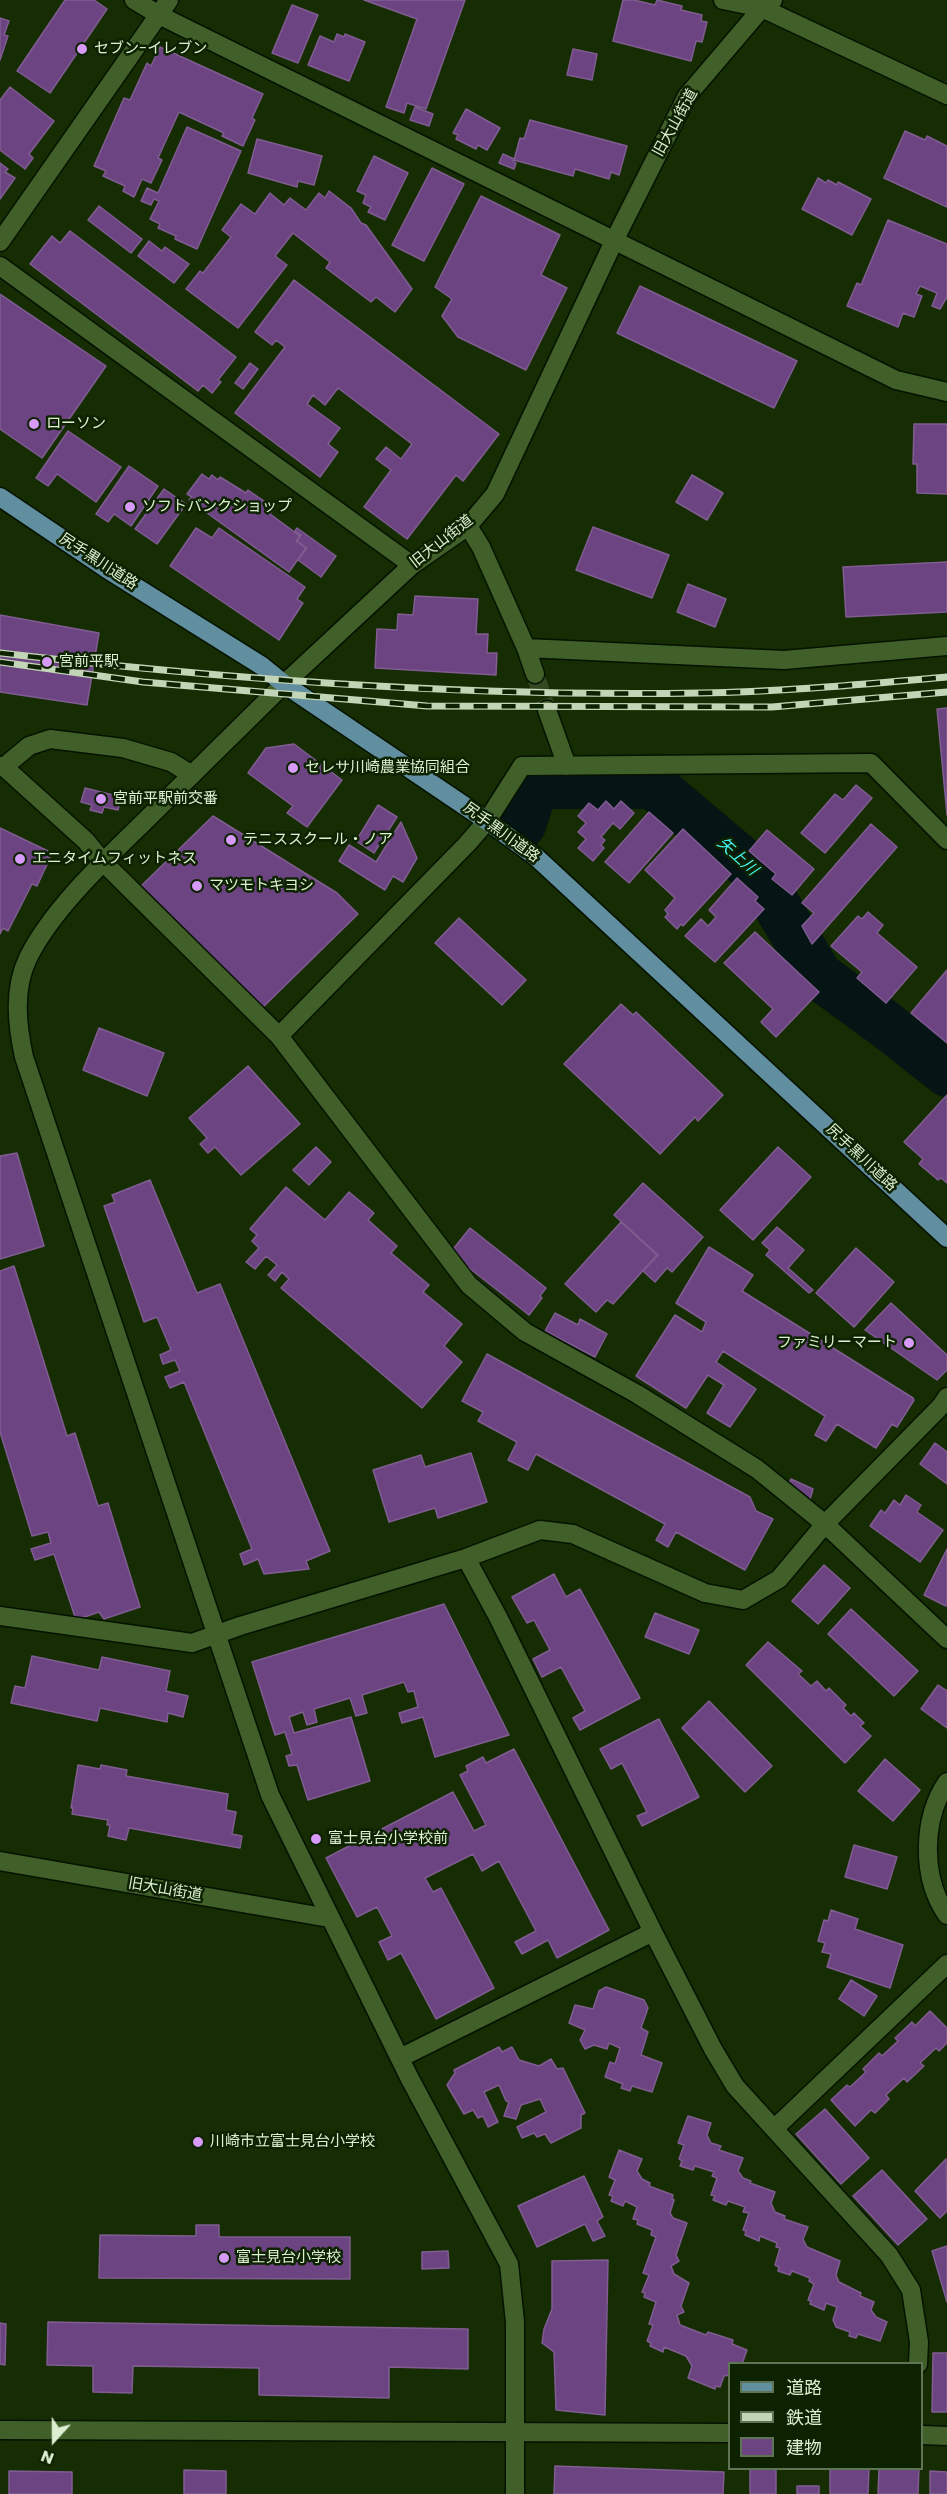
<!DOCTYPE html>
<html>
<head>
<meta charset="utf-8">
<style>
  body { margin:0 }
  #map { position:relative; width:947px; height:2494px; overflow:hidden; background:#162c03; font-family:Poppins,"Noto Sans JP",sans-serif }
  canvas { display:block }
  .legend { position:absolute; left:728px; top:2362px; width:195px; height:108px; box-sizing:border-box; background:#0c2200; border:2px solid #5f7454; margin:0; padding:8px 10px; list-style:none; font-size:18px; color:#dcefd1 }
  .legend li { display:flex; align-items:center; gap:12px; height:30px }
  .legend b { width:30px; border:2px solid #5f7454 }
  .north { position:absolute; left:24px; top:2410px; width:60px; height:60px; -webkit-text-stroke:4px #0c2200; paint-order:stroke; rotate:201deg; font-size:16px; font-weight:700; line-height:24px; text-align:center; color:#dcefd1 }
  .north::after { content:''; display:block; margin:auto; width:21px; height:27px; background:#dcefd1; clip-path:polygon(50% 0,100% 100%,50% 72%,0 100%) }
</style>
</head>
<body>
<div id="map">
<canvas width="947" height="2494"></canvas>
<ul class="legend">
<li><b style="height:8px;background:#628fa0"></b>道路</li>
<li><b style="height:8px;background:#c2d5b6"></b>鉄道</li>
<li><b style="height:16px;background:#6c4481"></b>建物</li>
</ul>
<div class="north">N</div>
</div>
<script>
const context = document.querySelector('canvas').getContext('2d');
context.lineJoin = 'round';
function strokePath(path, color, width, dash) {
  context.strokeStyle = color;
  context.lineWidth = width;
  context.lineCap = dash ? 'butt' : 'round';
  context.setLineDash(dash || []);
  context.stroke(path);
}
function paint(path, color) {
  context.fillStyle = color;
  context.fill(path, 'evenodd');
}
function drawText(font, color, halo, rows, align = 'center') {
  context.font = font + ' Poppins,"Noto Sans JP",sans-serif';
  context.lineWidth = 5;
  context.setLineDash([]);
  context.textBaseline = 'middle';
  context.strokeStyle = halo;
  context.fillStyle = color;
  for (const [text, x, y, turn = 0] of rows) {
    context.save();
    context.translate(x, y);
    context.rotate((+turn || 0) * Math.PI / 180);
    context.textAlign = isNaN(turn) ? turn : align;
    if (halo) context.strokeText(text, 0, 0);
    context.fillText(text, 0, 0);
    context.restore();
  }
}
strokePath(new Path2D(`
  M522 825 535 785H653L758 874 819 976 885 1024 947 1073`), '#051414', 48);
const building = new Path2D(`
  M65 0H94L107 9 50 93 17 71Z
  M364 0H465L426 109 407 103 404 113 386 107 417 19Z
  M623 0H634L655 5 657 0 682 6 681 10 702 15 701 21 707 22 702 42 696 41 691 61 613 41Z
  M292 5 318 15 298 63 272 53Z
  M0 18 9 21 4 35 8 36 0 60Z
  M337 34 344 37 345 34 365 42 349 81 308 65 320 36 334 42Z
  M160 47 263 94 252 118 255 120 243 146 222 136 224 133 179 112 158 158 162 160 151 183 142 179 134 197 123 191 125 186 103 176 106 171 94 166 124 98 130 100 147 63 151 66Z
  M573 49 597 54 592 80 567 75Z
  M10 87 54 121 29 154 33 158 25 169 0 150V100Z
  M415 107 433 114 429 126 410 120Z
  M466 109 500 128 487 150 478 145 476 149 456 139 458 135 453 133Z
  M530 120 627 146 619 175 611 172 609 179 575 169 573 176 514 160 520 138 524 139Z
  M187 127 241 151 197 249 175 239 176 236 158 228 160 224 150 219 159 201 154 199 151 205 141 201 147 188 158 193Z
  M905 131 925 140 927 136 947 146V207L884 178Z
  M257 139 322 156 314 185 298 181 297 187 248 173Z
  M503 154 514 159 513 161 516 163 514 169 499 163Z
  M374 156 408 173 385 220 368 212 371 207 363 203 366 195 357 191Z
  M0 163 8 169 5 172 15 178 0 199Z
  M432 168 464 184 424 261 392 245Z
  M818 178 826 183 828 180 837 185 838 182 871 199 852 235 802 209Z
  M329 191 351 208 361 223 366 225 412 289 395 312 376 297 371 302 326 268 330 262 293 233 275 256 287 265 238 328 186 289 200 271 203 273 231 237 222 230 241 204 255 214 270 193 284 205 290 198 306 210 319 193 325 198Z
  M481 196 560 235 541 275 567 288 526 370 458 337 442 316 452 299 435 287Z
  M99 206 142 239 131 253 88 220Z
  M888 220 947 244V297L940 309 932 306 937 293 920 286 916 294 922 296 914 317 903 313 898 327 847 306 857 283 861 285Z
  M70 231 236 357 218 380 221 382 212 393 203 385 198 391 30 264 52 236 60 243Z
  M149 241 162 251 165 247 189 264 174 283 138 256Z
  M294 280 499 434 463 481 456 475 407 539 364 507 391 470 376 459 386 447 401 459 412 444 338 388 325 405 313 395 307 404 340 428 328 444 338 452 320 477 235 413 285 347 276 340 272 345 255 332Z
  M640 286 797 361 774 408 617 333Z
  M0 294 106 366 42 458 0 429Z
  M250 363 258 369 243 389 235 383Z
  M914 424H947V494L917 493V464H913Z
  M68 431 121 467 96 502 57 474 48 486 36 478Z
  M129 466 158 486 131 526 114 514 108 522 96 514Z
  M202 474 209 479 212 475 218 480 220 477 246 493 248 490 274 508 270 514 300 536 296 541 306 548 289 572 189 500 192 497 187 494Z
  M692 475 723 493 707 520 676 502Z
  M164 489 186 504 157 544 135 529Z
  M593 527 669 555 652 598 576 570Z
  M196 528 212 538 219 528 305 587 297 599 303 603 279 640 170 566Z
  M297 528 336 556 321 577 298 560 307 548 297 541 301 535 295 531Z
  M947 562V612L846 617 843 567Z
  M688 584 726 599 715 627 677 612Z
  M415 596 478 599 476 634H488L487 653H497L496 675 375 668 377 629 397 630 398 614 413 615Z
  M0 615 99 633 87 705 0 692Z
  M947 708V815L937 709Z
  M294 744 342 780 307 827 287 813 293 806 248 773 266 748Z
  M856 785 872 798 825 853 801 833 835 794 843 800Z
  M85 788 121 797 118 810 104 807 102 813 90 810 92 805 81 802Z
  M606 801 614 809 621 801 634 813 620 829 613 823 601 837 605 840 601 845 604 848 593 861 578 848 586 839 578 832 586 823 578 816 589 803 598 810Z
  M378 805 397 817 374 853 356 841Z
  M649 812 673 833 629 883 605 862Z
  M213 816 337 893 358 914 260 1010 140 887Z
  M401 822 417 858 403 882 393 876 385 890 339 861 349 845 376 862Z
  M871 824 897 847 812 944 802 926 814 913 802 903Z
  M0 828 48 851 46 856 50 858 37 886 32 884 8 931 3 928 0 934Z
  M683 829 731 874 683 926 681 924 677 929 665 917 668 914 665 910 675 898 645 870Z
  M767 830 814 869 792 895 772 879 776 874 749 851Z
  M737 878 758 897 755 901 764 909 715 962 685 936 701 919 708 926 716 917 709 910Z
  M868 912 883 925 877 933 917 967 886 1003 857 978 862 972 831 946 858 916 862 919Z
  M459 918 526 980 502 1005 435 943Z
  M755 932 819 992 776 1037 761 1022 773 1009 724 963Z
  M947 970V1043L911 1013Z
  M621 1004 633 1015 636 1012 723 1095 698 1121 695 1117 660 1154 564 1064Z
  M99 1028 164 1053 147 1096 83 1070Z
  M248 1066 300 1124 241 1175 215 1147 208 1153 200 1144 207 1138 189 1118Z
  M947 1095V1183L941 1178 938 1180 919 1164 923 1159 904 1142Z
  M316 1147 331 1162 309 1185 293 1170Z
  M778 1147 811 1177 753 1240 720 1210Z
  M17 1153 44 1246 0 1259V1156Z
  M150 1180 197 1293 220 1284 330 1551 306 1561 309 1569 264 1574 258 1559 244 1565 240 1554 252 1549 184 1382 170 1388 165 1377 180 1371 175 1360 163 1364 160 1355 171 1350 157 1317 144 1322 104 1206 115 1202 112 1195Z
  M643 1183 703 1237 672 1272 667 1268 655 1282 643 1271 658 1255 614 1215Z
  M286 1187 325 1220 349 1192 374 1213 368 1220 397 1246 391 1253 429 1285 423 1292 462 1324 444 1346 462 1362 422 1408 281 1288 289 1279 282 1272 275 1281 268 1275 277 1265 266 1256 255 1269 246 1262 259 1248 252 1241 257 1235 250 1229Z
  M621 1222 657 1255 613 1304 607 1300 596 1312 565 1284Z
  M777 1227 804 1250 788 1268 813 1290 809 1293 766 1255 770 1250 762 1243Z
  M470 1228 546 1288 540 1296 542 1298 529 1315 450 1253Z
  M709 1247 753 1275 742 1291 913 1398 914 1400 897 1427 892 1424 876 1448 837 1424 826 1441 815 1435 825 1416 723 1351 716 1362 756 1389 730 1427 707 1413 724 1385 708 1375 686 1408 636 1376 675 1315 702 1332 706 1322 676 1303Z
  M856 1248 894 1282 854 1327 816 1293Z
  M14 1266 67 1436 75 1433 98 1506 108 1503 140 1607 104 1619 99 1612 76 1620 54 1554 35 1560 31 1549 51 1543 48 1532 32 1536 0 1432V1271Z
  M891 1303 947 1355V1370L937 1380 865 1330Z
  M555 1313 578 1325 580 1319 607 1334 595 1357 545 1331Z
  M487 1354 750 1497 756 1511 773 1519 745 1570 676 1532 668 1547 656 1540 665 1524 536 1454 528 1470 508 1460 517 1442 478 1421 483 1412 462 1401Z
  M935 1443 947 1452V1484L920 1464Z
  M471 1453 487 1502 438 1518 435 1508 389 1522 373 1470 421 1455 425 1467Z
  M791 1479 813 1489 809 1503 788 1486Z
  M906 1495 921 1505 917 1512 943 1530 920 1562 870 1526 881 1510 885 1513 894 1500 900 1505Z
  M947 1549V1603L946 1606 924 1595Z
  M824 1565 850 1588 818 1624 792 1601Z
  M554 1574 566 1597 580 1589 640 1698 580 1730 573 1718 585 1711 561 1667 542 1677 533 1659 550 1650 534 1620 527 1623 512 1597Z
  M444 1604 509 1735 435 1757 423 1717 402 1723 399 1713 418 1707 414 1691 408 1692 404 1682 362 1695 367 1713 356 1716 350 1698 314 1709 317 1722 307 1725 303 1712 289 1717 294 1733 351 1717 370 1781 308 1800 297 1765 289 1766 286 1756 292 1754 285 1732 275 1735 252 1662Z
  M851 1609 918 1671 894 1696 828 1634Z
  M655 1613 699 1630 689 1654 645 1637Z
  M768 1642 802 1671 798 1674 811 1686 817 1681 826 1691 829 1688 846 1705 843 1708 851 1716 854 1713 864 1723 860 1726 871 1736 845 1763 746 1665Z
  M32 1656 99 1670 102 1657 170 1671 166 1691 188 1696 183 1717 168 1713 167 1722 100 1708 97 1721 11 1703 15 1686 25 1688Z
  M938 1685 947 1691V1728L921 1709Z
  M709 1701 772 1766 745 1792 682 1728Z
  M659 1719 699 1797 642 1826 637 1816 647 1812 622 1763 611 1769 600 1749Z
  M514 1749 609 1930 557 1958 548 1940 522 1954 515 1942 536 1931 499 1861 482 1871 473 1854 425 1878 433 1892 441 1888 494 1988 436 2019 401 1953 388 1960 379 1942 392 1936 377 1907 357 1917 326 1858 453 1792 474 1831 486 1825 460 1775 468 1771 466 1766 483 1757 486 1763Z
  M885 1759 920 1790 893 1821 858 1791Z
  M78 1765 100 1769 101 1765 127 1770 126 1776 228 1794 226 1810 236 1812 232 1834 242 1836 240 1848 129 1828 126 1840 108 1836 110 1825H107L108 1820 72 1814 73 1808H71Z
  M854 1845 897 1857 887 1889 845 1877Z
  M831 1910 858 1919 855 1929 903 1945 890 1988 827 1967 831 1954 822 1952 825 1943 818 1941 824 1920 828 1921Z
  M851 1980 877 1996 864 2016 839 1999Z
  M606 1987 644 2000 648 2008 641 2028 648 2032 641 2055 662 2063 652 2092 632 2086 630 2091 621 2088 623 2084 605 2077 610 2062 615 2064 620 2048 609 2043 607 2049 594 2045 585 2049 580 2040 585 2030 569 2023 575 2005 593 2009 599 1991Z
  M930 2011 947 2028V2043L939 2051 936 2048 920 2063 924 2066 907 2082 904 2078 886 2095 889 2099 875 2113 871 2110 855 2126 831 2100 847 2085 850 2087 866 2072 863 2069 879 2053 882 2056 898 2041 895 2038 912 2022 915 2026Z
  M499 2047 502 2052 512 2047 519 2060 539 2066 551 2059 557 2069 563 2068 585 2113 581 2115V2128L551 2143 545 2134 537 2137 534 2133 522 2138 517 2127 546 2112 540 2099 521 2105 516 2119 504 2116 509 2102 506 2101 499 2085 484 2092 498 2122 488 2127 483 2116 478 2118 473 2110 464 2114 447 2085 455 2073 454 2070Z
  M825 2109 869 2158 841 2184 796 2134Z
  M688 2116 711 2123 707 2135 711 2143 721 2146 719 2150 743 2158 738 2171 743 2178 751 2181 750 2183 775 2192 771 2203 775 2212 785 2216 784 2219 808 2227 803 2239 807 2247 840 2261 836 2275 839 2282 861 2293 860 2296 874 2302 871 2310 876 2317 887 2322 880 2341 858 2334 856 2338 849 2336 850 2332 836 2327 833 2320 837 2307 826 2303 824 2310 810 2304 811 2301 808 2300 814 2284 809 2281 810 2278 792 2271 790 2275 778 2271 779 2267 775 2265 780 2248 776 2247 777 2243 760 2236 759 2241 745 2235 746 2231 743 2230 749 2213 743 2212 745 2207 728 2201 726 2205 713 2200 715 2196 711 2195 717 2178 712 2176 714 2172 695 2166 693 2170 680 2166 682 2161 679 2159 684 2145 678 2143Z
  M619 2150 642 2159 637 2171 642 2179 650 2183 649 2186 673 2195 672 2199 674 2200 670 2213 673 2218 687 2223 676 2255 679 2261 671 2266 674 2274 689 2283 681 2306 684 2312 677 2315 680 2325 706 2335 708 2332 733 2340 732 2344 747 2350 742 2364H730V2375L724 2376 720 2387 716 2386 715 2389 688 2378 692 2366 686 2356 664 2347 663 2352 650 2346 651 2343 647 2341 653 2325 649 2324 656 2302 644 2297 645 2293 642 2292 649 2275 643 2273 656 2237 651 2235 652 2230 637 2224 638 2220 633 2219 637 2207 625 2201 623 2206 611 2201 613 2196 609 2195 615 2180 609 2177Z
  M946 2159 947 2211 940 2218 915 2191Z
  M882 2170 927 2219 898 2245 853 2196Z
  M584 2176 603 2217 597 2221 605 2236 593 2241 585 2224 537 2247 518 2206Z
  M196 2225H219V2237H350V2279L99 2278 100 2235 196 2236Z
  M947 2246V2302L932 2251Z
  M448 2251 449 2268 422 2269V2252Z
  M608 2260 605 2415 556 2410 554 2352 542 2343 544 2329 552 2309V2261Z
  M48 2322 468 2329V2369L389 2367V2398L259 2395V2368L133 2366 132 2393 93 2392V2366L47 2365Z
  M0 2323 6 2324 5 2365 0 2364Z
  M933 2353H947V2412H932Z
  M555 2466 724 2472 723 2494H554Z
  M750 2468H776V2494H750Z
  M830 2468H869L868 2494H830Z
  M879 2468H919L918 2494H878Z
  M184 2470 226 2471V2494H184Z
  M9 2471 72 2472V2494H9Z
  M930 2471 947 2472V2494H930Z
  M797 2486H819V2494H797Z`);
paint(building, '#6c4481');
strokePath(building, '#7f5d91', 1.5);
strokePath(new Path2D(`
  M535 674 547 710`), '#344922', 18, [18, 9]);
const street = new Path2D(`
  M134 0 159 15 896 380 947 392
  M723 0 762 8 947 95
  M0 242 169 0
  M0 266 412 565
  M468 526 481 547 526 648 535 674
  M526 648 784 660 947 646
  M284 684 412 565 468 526 495 494 615 239 687 96 762 8 773 0
  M547 710 567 766
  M4 767 29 746 50 739 123 748 171 762 192 775
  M103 862 279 1036 469 1285 525 1332 637 1394 757 1469 825 1524 947 1639
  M279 1036 467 844 487 821 522 766 871 763 947 840
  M466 1558 498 1617 653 1932 713 2049 735 2086 889 2255 911 2290 919 2342 918 2364
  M0 1616 192 1643 240 1626 466 1558 540 1530 573 1534 705 1593 743 1600 779 1579 825 1524 941 1406 947 1397
  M947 1782C922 1819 921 1878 947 1915
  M400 2058 653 1932
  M775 2128 947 1964
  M0 2430 730 2433
  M922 2435 947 2436`);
const secondary = new Path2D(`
  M284 684C238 729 193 774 147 819 107 858 52 909 28 958 13 989 17 1025 24 1057L270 1795 410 2079 509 2264 515 2322V2494
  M0 766 4 767 86 841 103 862
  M0 1861 329 1918`);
const primary = new Path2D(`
  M0 497 107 569 262 666 284 684 487 821 535 856 947 1238`);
strokePath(street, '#051300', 21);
strokePath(secondary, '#051300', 21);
strokePath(primary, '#051300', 21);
strokePath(street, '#405f29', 18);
strokePath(secondary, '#405f29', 18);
strokePath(primary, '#628fa0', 18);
const rail = new Path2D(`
  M0 653C232 680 466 697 700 693 782 692 865 684 947 677
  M0 662 143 682 427 706 772 707 947 692`);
strokePath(rail, '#c2d5b6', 7);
strokePath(rail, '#0c2200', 4.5, [14]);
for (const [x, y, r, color] of [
  [82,49,6,"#d89af8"],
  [34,424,6,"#d89af8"],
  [130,507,6,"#d89af8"],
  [47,662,6,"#d89af8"],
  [293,768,6,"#d89af8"],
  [101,799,6,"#d89af8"],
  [231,840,6,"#d89af8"],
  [20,859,6,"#d89af8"],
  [197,886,6,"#d89af8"],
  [909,1343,6,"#d89af8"],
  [316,1839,6,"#d89af8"],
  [198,2142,6,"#d89af8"],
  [224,2258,6,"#d89af8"]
]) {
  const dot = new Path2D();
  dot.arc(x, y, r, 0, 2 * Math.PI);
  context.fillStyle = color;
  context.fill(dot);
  strokePath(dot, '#0c2200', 2);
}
drawText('15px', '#dcefd1', '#0c2200', [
  ["セブン-イレブン",94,49],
  ["ローソン",46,424],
  ["ソフトバンクショップ",142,507],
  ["宮前平駅",59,662],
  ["セレサ川崎農業協同組合",305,768],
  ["宮前平駅前交番",113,799],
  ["テニススクール・ノア",243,840],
  ["エニタイムフィットネス",32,859],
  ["マツモトキヨシ",209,886],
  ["ファミリーマート",897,1343,"right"],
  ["富士見台小学校前",328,1839],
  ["川崎市立富士見台小学校",210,2142],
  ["富士見台小学校",236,2258]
], 'left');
drawText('15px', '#dcefd1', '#0c2200', [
  ["旧大山街道",676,123,-61],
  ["旧大山街道",442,542,-38],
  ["尻手黒川道路",98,562,33],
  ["尻手黒川道路",501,833,36],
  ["尻手黒川道路",861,1158,43],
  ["旧大山街道",165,1890,10]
]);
drawText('italic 16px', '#46f3f0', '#0c2200', [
  ["矢上川",737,857,42]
]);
</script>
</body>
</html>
